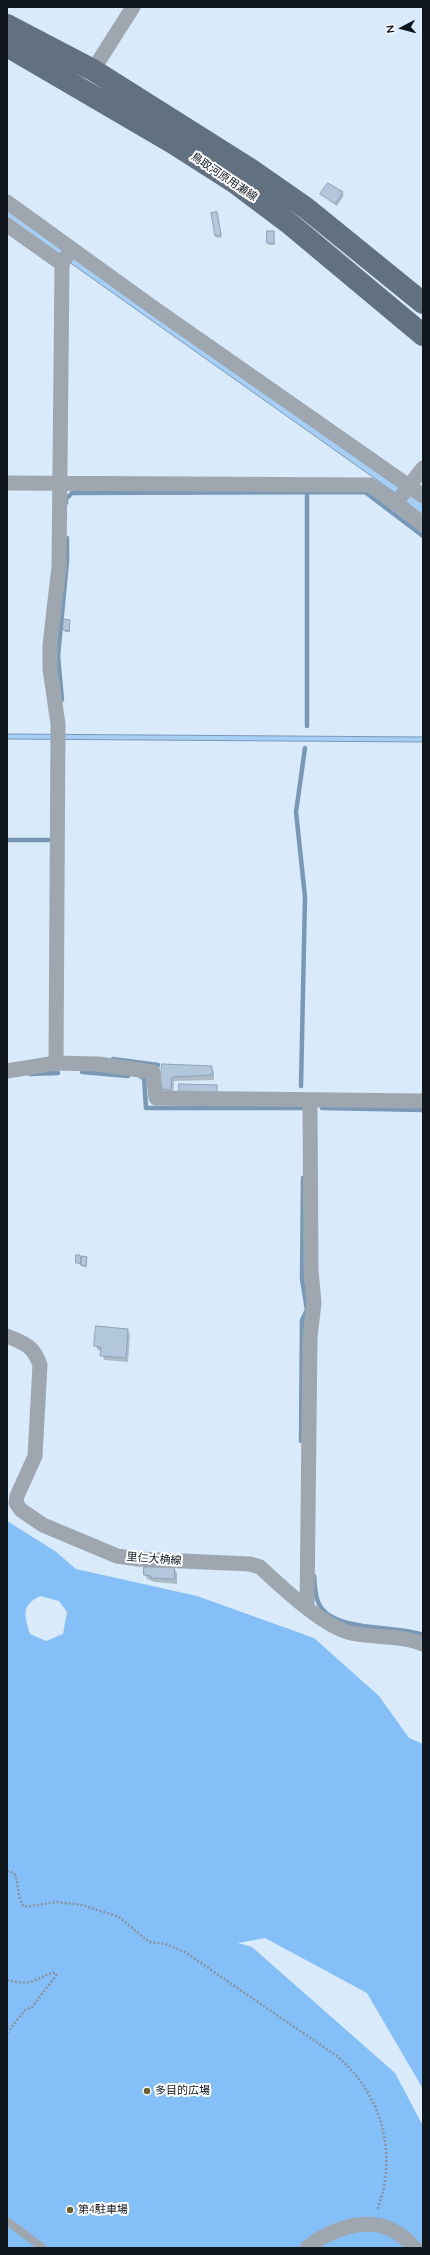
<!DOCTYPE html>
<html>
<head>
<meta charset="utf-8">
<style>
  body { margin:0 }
  #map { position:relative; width:430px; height:2255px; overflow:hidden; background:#d9eafb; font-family:Quicksand,sans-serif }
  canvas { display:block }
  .frame { position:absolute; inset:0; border:8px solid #0f161e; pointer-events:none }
  .north { position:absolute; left:382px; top:8px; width:40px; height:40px; -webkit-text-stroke:3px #fff; paint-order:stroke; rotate:264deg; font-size:11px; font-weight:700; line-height:16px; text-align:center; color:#0f161e }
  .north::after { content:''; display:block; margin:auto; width:14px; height:18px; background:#0f161e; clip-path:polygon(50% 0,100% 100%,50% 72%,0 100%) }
</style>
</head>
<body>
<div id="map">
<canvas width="430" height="2255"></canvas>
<div class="frame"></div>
<div class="north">N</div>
</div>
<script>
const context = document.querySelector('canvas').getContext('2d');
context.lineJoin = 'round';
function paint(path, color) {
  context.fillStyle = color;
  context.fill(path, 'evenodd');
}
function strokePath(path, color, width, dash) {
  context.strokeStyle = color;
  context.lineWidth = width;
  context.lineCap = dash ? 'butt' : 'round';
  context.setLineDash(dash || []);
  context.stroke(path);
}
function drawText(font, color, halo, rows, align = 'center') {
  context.font = font + ' Quicksand,"Noto Sans JP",sans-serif';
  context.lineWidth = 4;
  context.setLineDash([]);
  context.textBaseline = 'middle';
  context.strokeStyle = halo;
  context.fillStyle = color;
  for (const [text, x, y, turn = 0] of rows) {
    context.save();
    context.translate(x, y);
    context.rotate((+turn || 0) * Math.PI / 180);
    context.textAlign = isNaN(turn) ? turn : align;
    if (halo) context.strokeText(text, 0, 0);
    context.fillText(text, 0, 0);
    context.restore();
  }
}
paint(new Path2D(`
  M7 1521 55 1551 76 1569 197 1596 314 1638 379 1696 409 1738 423 1744V2089L367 1993 265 1938 238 1943 252 1947 395 2073 423 2126V2248H7ZM40 1596 59 1601 67 1612 63 1634 46 1641 30 1634C25 1616 20 1606 40 1596Z`), '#84bff7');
const water = new Path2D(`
  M7 210 423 503V517L394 492 7 218Z
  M7 734 423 737V742L7 739Z`);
paint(water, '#a7cff6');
strokePath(water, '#7998b5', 1);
paint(new Path2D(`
  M328 184 344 195 337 206 321 194Z
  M217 213 222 237 217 238 216 236Z
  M274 232 275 245H269L268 243Z
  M70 621V632H65L64 630Z
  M163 1065 211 1067 214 1072V1080L174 1081 173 1094 164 1093 162 1088Z
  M80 1256 82 1261 86 1257 87 1260 86 1268 77 1263Z
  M128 1330 130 1335 128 1362 104 1360 102 1351 98 1350 95 1345Z
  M174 1568 177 1573V1584L155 1582 147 1579 145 1574Z`), '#0003');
strokePath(new Path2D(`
  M307 496V726
  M66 503V499L72 493 365 492 423 536
  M62 700 58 656 67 561V538
  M7 840H50
  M113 1059 158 1065
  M82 1072 128 1076
  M30 1074 58 1073
  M141 1077H144L146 1108H302
  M301 1086 305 897 296 812 305 748
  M322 1108 423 1110
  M301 1441 302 1320 307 1310 302 1279 303 1178
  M314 1576C315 1587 315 1600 322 1609 340 1632 397 1625 423 1635`), '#7998b5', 4.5);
const building = new Path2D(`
  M328 183 343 192 335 204 320 194Z
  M217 212 221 235 215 236 211 213Z
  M267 231H274V243H267Z
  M64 619 70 620 69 631 63 630Z
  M162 1064 212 1066V1075L172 1077 171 1090 160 1089Z
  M179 1084 217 1085V1094L179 1093Z
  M76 1255H80L81 1263H76Z
  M82 1256 87 1257 86 1266 81 1265Z
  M96 1326 128 1329 126 1358 100 1356 101 1347 94 1346Z
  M144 1567H174L175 1579 151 1578V1576L144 1575Z`);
paint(building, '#b2c7db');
strokePath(building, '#8da1b5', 1);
strokePath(new Path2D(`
  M7 1871 14 1873C20 1886 16 1895 24 1907L57 1902 82 1905 119 1917 149 1942 165 1944 185 1952 338 2057C383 2096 398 2155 377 2211
  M7 1980C15 1982 25 1984 33 1981 43 1978 47 1972 57 1973
  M7 2033 25 2010 32 2007 58 1973`), '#8693a1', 2.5, [2, 2]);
strokePath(new Path2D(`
  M7 2221 43 2248`), '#9ea7b0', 8);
strokePath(new Path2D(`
  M93 70 133 7
  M7 202 151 306 423 496
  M7 225 62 264
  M423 468 396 503 423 524
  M7 483 370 485 396 503
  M56 1063 58 724 50 669V645L59 566 62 267 63 261 72 249
  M7 1071 56 1063 98 1064 153 1072 156 1098 423 1101
  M7 1336C25 1344 33 1345 40 1365L35 1456 17 1496 16 1503 21 1510 43 1525 117 1556 138 1559 250 1564 260 1567C281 1586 323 1627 351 1633 374 1638 401 1635 423 1644
  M307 1607 310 1337 314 1303 311 1270 310 1101
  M307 2248C325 2232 358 2220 382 2226 394 2229 407 2239 415 2248`), '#9ea7b0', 15);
strokePath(new Path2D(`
  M7 25 93 70 250 169 306 208 423 303
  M7 46 173 143 234 182 290 224 423 335`), '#617180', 22);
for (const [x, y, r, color] of [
  [147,2091,4,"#6d622f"],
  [70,2210,4,"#6d622f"]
]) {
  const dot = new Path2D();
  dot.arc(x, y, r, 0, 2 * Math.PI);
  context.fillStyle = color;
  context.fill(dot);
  strokePath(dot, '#fff', 1.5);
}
drawText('11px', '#0f161e', '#fff', [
  ["鳥取河原用瀬線",224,177,34],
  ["里仁大桷線",154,1559,4]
]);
drawText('11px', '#0f161e', '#fff', [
  ["多目的広場",155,2091],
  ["第4駐車場",78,2210]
], 'left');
</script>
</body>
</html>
